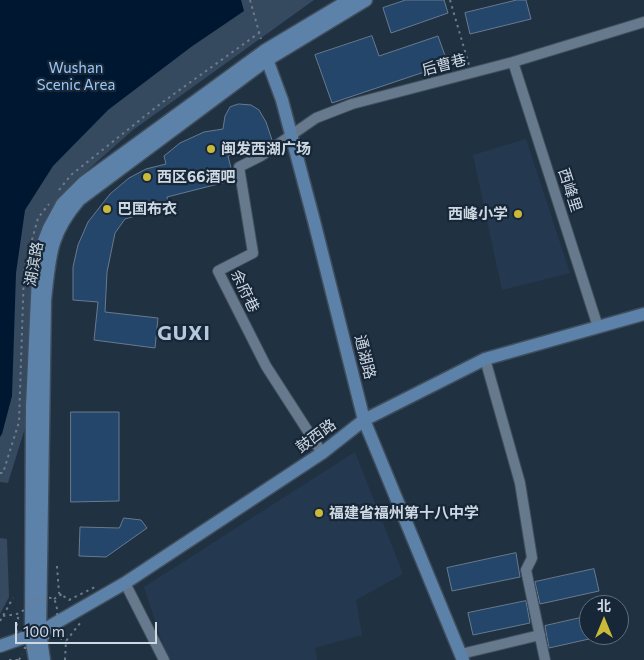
<!DOCTYPE html>
<html>
<head>
<meta charset="utf-8">
<style>
  body { margin:0 }
  #map { position:relative; width:644px; height:660px; overflow:hidden; background:#203142; font-family:Commissioner,"Noto Sans SC",sans-serif }
  canvas { display:block }
  .north { position:absolute; left:579px; top:595px; width:50px; height:50px; box-sizing:border-box; background:#172737; border:1px solid #606e7c; border-radius:50%; rotate:0deg; font-size:14px; font-weight:700; line-height:20px; text-align:center; color:#ced8e3 }
  .north::after { content:''; display:block; margin:auto; width:18px; height:22px; background:#cbb939; clip-path:polygon(50% 0,100% 100%,50% 72%,0 100%) }
  .scale { position:absolute; left:15px; top:622px; width:142px; height:22px; box-sizing:border-box; border:2px solid #ced8e3; border-top:0; padding-left:6px; font-size:15px; line-height:18px; white-space:nowrap; color:#ced8e3; -webkit-text-stroke:4px #172737; paint-order:stroke }
</style>
</head>
<body>
<div id="map">
<canvas width="644" height="660"></canvas>
<div class="north">北</div>
<div class="scale">100 m</div>
</div>
<script>
const context = document.querySelector('canvas').getContext('2d');
context.lineJoin = 'round';
function paint(path, color) {
  context.fillStyle = color;
  context.fill(path, 'evenodd');
}
function strokePath(path, color, width, dash) {
  context.strokeStyle = color;
  context.lineWidth = width;
  context.lineCap = dash ? 'butt' : 'round';
  context.setLineDash(dash || []);
  context.stroke(path);
}
function drawText(font, color, halo, rows, align = 'center') {
  context.font = font + ' Commissioner,"Noto Sans SC",sans-serif';
  context.lineWidth = 4.5;
  context.setLineDash([]);
  context.textBaseline = 'middle';
  context.strokeStyle = halo;
  context.fillStyle = color;
  for (const [text, x, y, turn = 0] of rows) {
    context.save();
    context.translate(x, y);
    context.rotate((+turn || 0) * Math.PI / 180);
    context.textAlign = isNaN(turn) ? turn : align;
    if (halo) context.strokeText(text, 0, 0);
    context.fillText(text, 0, 0);
    context.restore();
  }
}
paint(new Path2D(`
  M526 139 570 273 502 290 473 155Z
  M355 452 403 574 356 600 362 635 315 648 317 660H168L144 587Z`), '#243950');
paint(new Path2D(`
  M0 0H314L133 130 73 183 46 220 33 267 26 425 8 483 0 482Z
  M0 538 7 539 9 597 0 614Z`), '#35495f');
paint(new Path2D(`
  M0 0H241L244 11 191 47 108 110 53 166 25 210 16 273 12 396 2 434 0 437Z`), '#001731');
const building = new Path2D(`
  M406 0H444L448 13 391 33 383 8Z
  M517 0H526L531 19 470 34 465 13Z
  M372 36 379 56 438 36 448 64 332 103 315 55Z
  M239 104 251 105 259 110 266 122 272 140 265 145 228 156 234 180 167 197 169 206 125 219 115 233 107 272 105 312 158 318 155 348 94 340 98 302 73 300V267L78 245 88 222 110 194 129 178 146 169 166 164 164 156 180 143 204 132 223 129 225 116 230 107Z
  M71 412H119V501L71 502Z
  M124 518 141 520 147 528 106 557 79 556 80 527 119 528Z
  M516 553 520 577 452 591 447 568Z
  M594 569 599 591 540 604 535 582Z
  M526 601 530 623 473 635 468 613Z
  M589 616V639L549 648 545 626Z`);
paint(building, '#23466a');
strokePath(building, '#687a8f', 1);
const street = new Path2D(`
  M513 62 598 327
  M485 359 520 483 532 558 526 570 545 660
  M322 453 266 366 218 271 253 253 239 167 261 156 316 118 352 104 513 62 644 22
  M125 583 164 660
  M461 654 540 635`);
const secondary = new Path2D(`
  M265 54 282 100 314 221 364 420 463 660
  M0 646 40 632 125 583 322 453 364 420 485 359 644 314
  M35 660 31 636 32 407 39 254 49 228 62 204 84 182 264 51 349 0
  M44 660 40 632 45 300C50 257 49 235 79 200L267 60 366 0`);
strokePath(street, '#404e5c', 12);
strokePath(secondary, '#404e5c', 15);
strokePath(new Path2D(`
  M250 0 261 39
  M450 0 469 65
  M59 190 71 175 160 104 259 33
  M32 240 38 218 49 204
  M0 473H3L19 422 24 271 27 259
  M57 566 59 593 69 600 95 587
  M54 599 62 594
  M0 621 13 598
  M54 635 66 641
  M9 660H19
  M19 660 22 654
  M65 660 66 641 81 622`), '#6e7b8a', 2, [2.5, 4]);
strokePath(street, '#66798d', 10);
strokePath(secondary, '#5c82aa', 12);
strokePath(new Path2D(`
  M3 616C8 615 15 615 19 613 34 605 33 592 54 599 64 619 50 650 25 648 14 639 16 626 19 614`), '#6e7b8a', 2, [2.5, 4]);
for (const [x, y, r, color] of [
  [211,149,5,"#cbb939"],
  [147,177,5,"#cbb939"],
  [107,209,5,"#cbb939"],
  [518,214,5,"#cbb939"],
  [319,513,5,"#cbb939"]
]) {
  const dot = new Path2D();
  dot.arc(x, y, r, 0, 2 * Math.PI);
  context.fillStyle = color;
  context.fill(dot);
  strokePath(dot, '#172737', 2);
}
drawText('15px', '#ced8e3', '#172737', [
  ["后曹巷",444,65,-15],
  ["西峰里",570,190,72],
  ["湖滨路",34,264,-80],
  ["余府巷",245,291,64],
  ["通湖路",365,357,76],
  ["鼓西路",316,436,-36]
]);
drawText('15px', '#9bc7f8', '#172737', [
  ["Wushan",76,68],
  ["Scenic Area",76,85]
]);
drawText('bold 15px', '#ced8e3', '#172737', [
  ["闽发西湖广场",221,149],
  ["西区66酒吧",157,177],
  ["巴国布衣",117,209],
  ["西峰小学",508,214,"right"],
  ["福建省福州第十八中学",329,513]
], 'left');
context.letterSpacing = '1px';
drawText('bold 20px', '#b4c8de', '#172737', [
  ["GUXI",184,333]
]);
context.letterSpacing = '0px';
</script>
</body>
</html>
